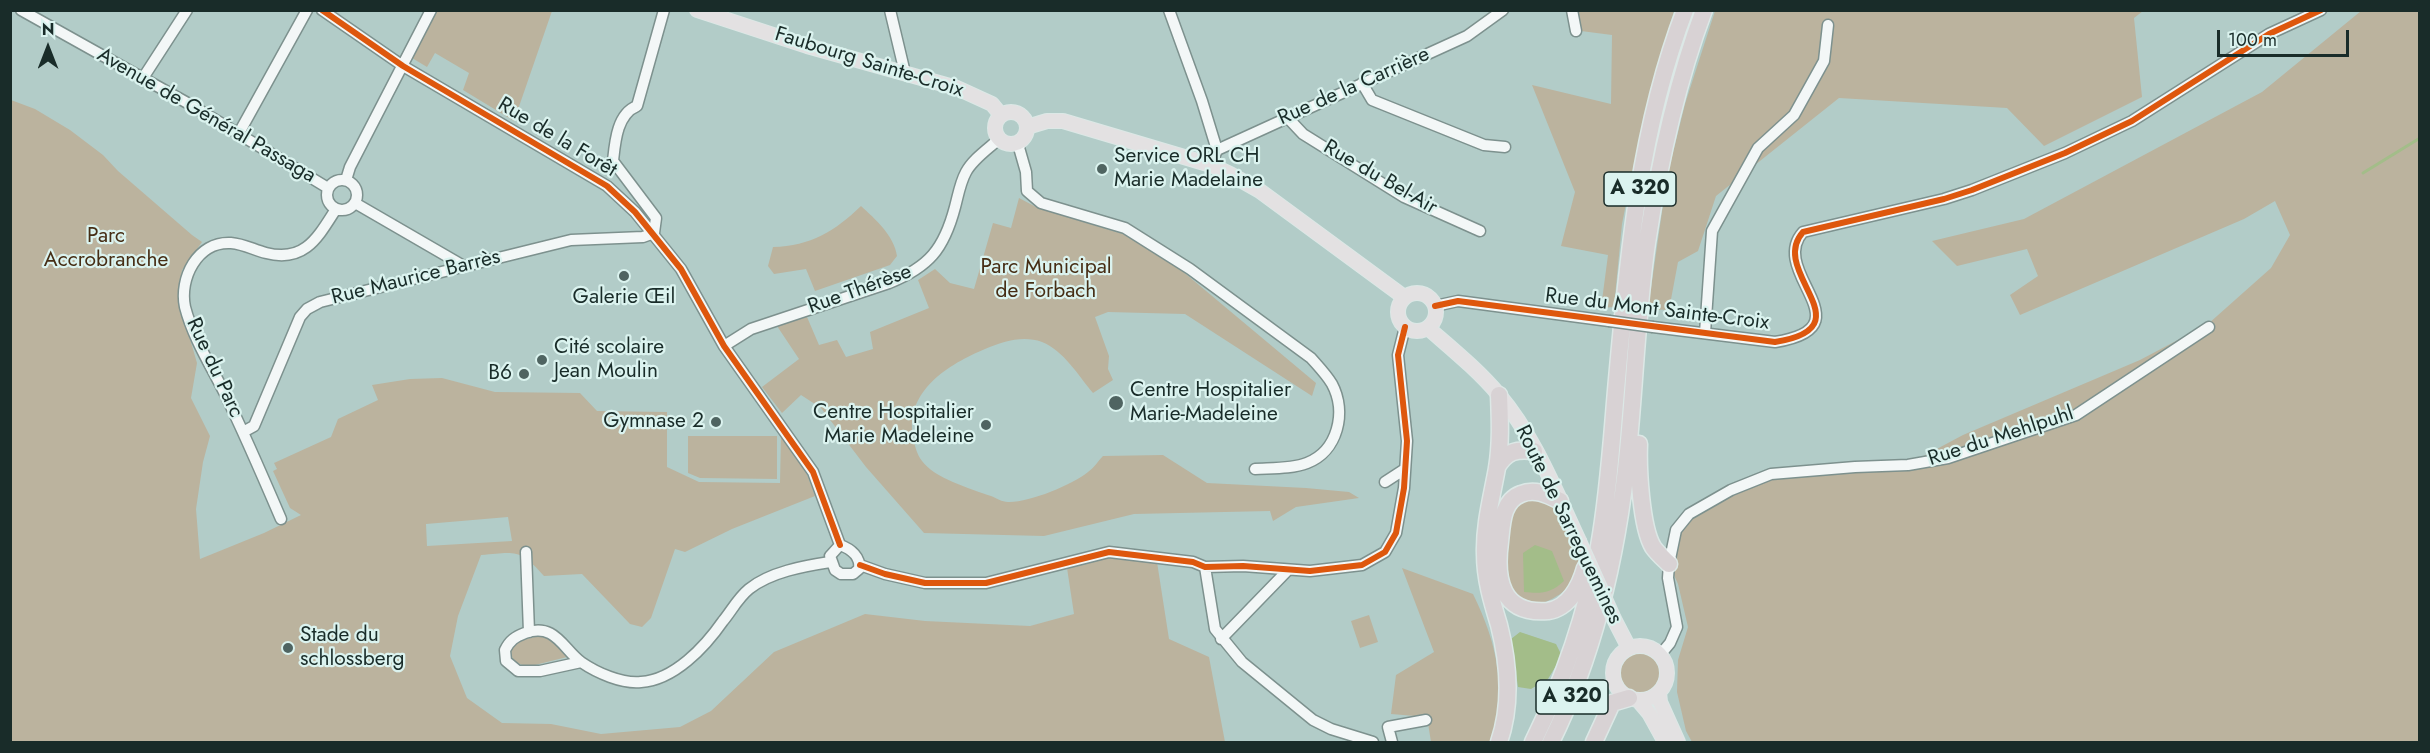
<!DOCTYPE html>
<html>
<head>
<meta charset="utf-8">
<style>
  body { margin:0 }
  #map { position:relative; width:2430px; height:753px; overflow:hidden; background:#b2ccc8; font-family:Jost,sans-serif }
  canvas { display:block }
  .frame { position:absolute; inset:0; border:12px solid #192c29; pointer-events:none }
  .north { position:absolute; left:18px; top:18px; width:60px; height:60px; -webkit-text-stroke:4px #dbf3ef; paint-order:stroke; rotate:0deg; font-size:16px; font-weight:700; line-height:24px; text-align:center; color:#192c29 }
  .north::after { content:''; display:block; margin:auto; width:21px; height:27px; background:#192c29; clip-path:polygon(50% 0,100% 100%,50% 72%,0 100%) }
  .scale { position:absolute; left:2217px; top:30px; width:132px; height:27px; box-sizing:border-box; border:3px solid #192c29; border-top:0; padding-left:8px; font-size:18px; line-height:21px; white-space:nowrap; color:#192c29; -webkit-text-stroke:4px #dbf3ef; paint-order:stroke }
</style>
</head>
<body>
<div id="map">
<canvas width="2430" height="753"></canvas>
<div class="frame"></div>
<div class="north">N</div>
<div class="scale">100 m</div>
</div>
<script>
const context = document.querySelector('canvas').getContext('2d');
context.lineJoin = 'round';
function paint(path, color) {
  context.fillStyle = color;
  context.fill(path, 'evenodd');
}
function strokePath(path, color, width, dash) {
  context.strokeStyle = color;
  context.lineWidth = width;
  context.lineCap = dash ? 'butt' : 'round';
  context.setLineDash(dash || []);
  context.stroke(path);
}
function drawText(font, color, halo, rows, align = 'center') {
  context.font = font + ' Jost,sans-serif';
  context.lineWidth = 4.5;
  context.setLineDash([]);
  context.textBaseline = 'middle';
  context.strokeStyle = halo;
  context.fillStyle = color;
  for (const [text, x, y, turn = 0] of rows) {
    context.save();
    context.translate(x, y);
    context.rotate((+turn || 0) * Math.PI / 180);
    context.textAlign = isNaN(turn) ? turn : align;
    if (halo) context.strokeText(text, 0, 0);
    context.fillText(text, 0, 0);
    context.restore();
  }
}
paint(new Path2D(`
  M436 11H552L514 121 463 90 469 73 435 53 427 67 412 58Z
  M1578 11H1674L1652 84 1631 178 1622 224 1614 307 1601 308 1608 255 1561 246 1575 192 1532 85 1611 104 1612 35 1581 31Z
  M1715 11H2143L2134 18 2142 97 2044 146 2007 108 1839 98 1716 196 1698 251 1678 262 1669 310 1648 309 1667 177 1685 104Z
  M2361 11H2419V742H1692L1686 731 1677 692 1678 660 1688 627 1678 584 1669 564 1676 530 1689 514 1763 480 1918 459 1963 435 2140 360 2208 324 2271 268 2290 235 2275 201 2244 219 2020 315 2010 295 2038 276 2027 249 1957 266 1932 241 2024 219 2262 92Z
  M11 100 35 109 70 130 103 155 118 171 192 235 202 242 182 270 179 301 197 363 191 398 210 436 203 462 196 509 200 559 264 533 301 515 290 508 273 471 277 469 274 463 331 437 338 419 378 400 372 385 410 379 442 378 495 392 580 393 597 411 667 412V467L699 482 780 483 781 434 805 469 815 496 732 529 685 552 675 549 651 618 642 627 630 624 582 574 544 576C520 548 515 552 481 555L458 616 450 656 467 698 502 723 551 724 601 734 680 727 711 711 774 652 865 614 925 621 1030 626 1074 614 1067 568 1109 556 1157 562 1169 639 1209 657 1225 742H11ZM508 517 512 541 427 546 426 524Z
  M1019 198 1038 208 1123 234 1181 270 1316 383 1312 396 1185 314 1108 312 1095 317 1109 356 1108 369 1113 380 1093 393C1078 375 1064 351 1042 342 1022 335 1003 342 985 349 949 364 905 391 913 436 914 444 917 455 922 461 934 478 971 489 991 496 996 498 1002 502 1008 502 1028 503 1072 485 1088 472 1094 468 1098 461 1103 456L1163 455 1207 483 1306 488 1349 492 1359 498 1296 507 1273 521 1270 511 1134 514 1044 536 924 533 866 467 821 408 801 395 782 413 762 387 799 359 777 326 807 317 819 345 837 340 846 357 873 349 870 332 929 308 918 280 935 269 950 283 974 289 993 223 1011 228Z
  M861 206C875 219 894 235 897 256L890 265 815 291 806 269 774 274 768 266 773 247C811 246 835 231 861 206Z
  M688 436H777V479L700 478 688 473Z
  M1529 498 1553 503 1580 554 1575 582C1561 595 1531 618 1515 593 1505 579 1508 553 1509 537 1510 527 1510 514 1517 505 1519 502 1525 500 1529 498Z
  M1402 568 1473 594C1498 645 1506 687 1491 742H1431L1427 717 1391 714 1396 675 1434 652Z
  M1369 615 1378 642 1360 648 1351 621Z
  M538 636 551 639 567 653V657L527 667 513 661 511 651 516 642Z
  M1618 674a22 22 0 1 1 44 0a22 22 0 1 1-44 0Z`), '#bbb39e');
paint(new Path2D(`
  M1535 545 1552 551 1564 581C1551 593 1542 594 1524 592L1523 553Z
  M1520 632 1556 644 1562 656 1548 679 1531 689 1518 687 1511 639Z`), '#a3bd89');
strokePath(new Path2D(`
  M2363 173 2420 138`), '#a3bd89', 3);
const minor = new Path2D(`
  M21 10 191 105 328 188
  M322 10 403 66 607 186 635 212 681 269 724 346 813 472 840 545
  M890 10 905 73
  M1169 10 1202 101 1217 150
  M1572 10 1576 31
  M143 78 187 10
  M1362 83 1372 100 1484 145 1505 147
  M1287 117 1303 134 1404 197 1480 231
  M239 133 307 10
  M1018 144 1026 172 1027 191 1041 203 1125 228 1190 269 1311 358C1318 366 1326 374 1332 384 1347 412 1338 451 1307 463 1292 469 1271 468 1255 469
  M1211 165 1217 150 1467 36 1503 10
  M327 195a15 15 0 1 1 30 0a15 15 0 1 1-30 0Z
  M346 180 350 167 431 10
  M355 203 462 265
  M654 233 656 218 613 161C615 142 617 114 637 106L664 10
  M1435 306 1458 301 1609 321
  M1653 327 1775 342C1869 327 1767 272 1803 232L1944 199 1972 190 2065 153 2132 121 2269 34 2321 10
  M1705 333 1712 231 1758 148 1794 115 1824 61 1828 25
  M724 346 751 329 889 283C929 267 944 249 955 207 958 196 960 183 966 172 973 159 988 149 999 139
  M243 432 254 426 300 317 307 309 320 302 571 240 643 237 654 233
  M1385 482 1405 469
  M281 519C263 477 245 435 225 394 211 366 193 338 185 307 179 279 197 241 231 243 244 244 254 250 266 253 305 263 318 237 336 209
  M840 545C851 549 861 557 859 569L853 574H841L835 570 830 556Z
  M526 552 529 632
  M860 565 885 574 925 583H986L1109 552 1193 562 1205 567 1243 566 1310 571 1362 565 1385 552 1396 533 1404 488 1407 441 1398 355 1405 327
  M1205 567 1215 629 1242 662 1313 720 1331 729 1373 742
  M1221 639 1288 570
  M1660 655 1670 643 1677 627 1668 578 1669 564 1676 530 1689 514 1731 490 1771 474 1855 467 1908 465 1948 458 2076 415 2209 327
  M581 662 540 671H518L506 661 505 650C510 640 515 637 525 633 555 622 563 649 581 662 597 673 622 684 641 682 674 680 705 647 723 621 732 610 738 598 749 589 770 572 804 566 830 562
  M1392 742 1388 727 1426 720`);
const major = new Path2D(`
  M697 10 807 46 957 88 992 104 1001 115
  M995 128a16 16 0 1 1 32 0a16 16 0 1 1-32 0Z
  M1027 127 1047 121H1063L1211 165 1230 174 1260 191 1404 297
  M1398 312a19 19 0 1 1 38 0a19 19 0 1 1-38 0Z
  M1428 328C1452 349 1478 370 1499 395 1534 436 1556 492 1579 541
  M1614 619 1629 648
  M1613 673a27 27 0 1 1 54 0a27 27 0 1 1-54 0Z
  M1659 692 1660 702 1678 742
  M1638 700 1649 713 1665 742`);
const highway = new Path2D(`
  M1499 395C1500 420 1501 443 1497 468 1492 496 1484 525 1485 554 1485 579 1492 602 1499 625 1509 664 1512 704 1499 742
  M1639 444C1638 468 1641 527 1653 547 1657 553 1664 559 1669 564
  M1497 467C1507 451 1516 449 1534 451
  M1560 501C1548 495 1535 488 1521 494 1502 501 1502 524 1500 542 1495 579 1501 615 1548 611 1569 608 1580 586 1585 568
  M1533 742C1564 679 1586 615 1599 546 1609 491 1612 434 1617 379 1628 256 1640 127 1685 10
  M1551 742C1596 651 1618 551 1628 451 1635 382 1637 312 1647 243 1659 164 1676 85 1704 10
  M1594 742 1612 703 1629 698`);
strokePath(minor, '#7d918e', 13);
strokePath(major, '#dce8e6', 16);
strokePath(highway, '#dce8e6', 19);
strokePath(minor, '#f3f7f7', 10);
strokePath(major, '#e3e1e2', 14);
strokePath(highway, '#d8d2d4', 16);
const minorBridge = new Path2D(`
  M1609 321 1653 327`);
const majorBridge = new Path2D(`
  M1579 541 1614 619`);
strokePath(minorBridge, '#7d918e', 13, []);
strokePath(majorBridge, '#dce8e6', 16, []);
strokePath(minorBridge, '#f3f7f7', 10);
strokePath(majorBridge, '#e3e1e2', 14);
strokePath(new Path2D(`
  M322 10 403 66 607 186 635 212 681 269 724 346 813 472 840 545
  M1435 306 1458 301 1775 342C1869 327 1767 272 1803 232L1944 199 1972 190 2065 153 2132 121 2269 34 2321 10
  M860 565 885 574 925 583H986L1109 552 1193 562 1205 567 1243 566 1310 571 1362 565 1385 552 1396 533 1404 488 1407 441 1398 355 1405 327`), '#de570d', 6);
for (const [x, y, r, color] of [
  [1102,169,6,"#4f6461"],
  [624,276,6,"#4f6461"],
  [542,360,6,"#4f6461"],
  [524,374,6,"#4f6461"],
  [1116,403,8,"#4f6461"],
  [716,422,6,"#4f6461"],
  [986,425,6,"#4f6461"],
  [288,648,6,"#4f6461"]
]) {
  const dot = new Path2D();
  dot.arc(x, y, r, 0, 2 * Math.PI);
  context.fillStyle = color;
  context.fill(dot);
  strokePath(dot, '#dbf3ef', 2);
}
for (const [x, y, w] of [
  [1640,189,72],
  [1572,697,72]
]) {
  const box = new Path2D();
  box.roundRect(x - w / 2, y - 17, w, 34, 4.5);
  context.fillStyle = '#dbf3ef';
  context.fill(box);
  strokePath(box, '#192c29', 1.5);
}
drawText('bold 20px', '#192c29', null, [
  ["A 320",1640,189],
  ["A 320",1572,697]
]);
drawText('21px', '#192c29', '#dbf3ef', [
  ["Faubourg Sainte-Croix",869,63,17],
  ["Rue de la Carrière",1354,87,-24],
  ["Avenue de Général Passaga",206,116,30],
  ["Rue de la Forêt",557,138,31],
  ["Rue du Bel-Air",1380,178,30],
  ["Rue Maurice Barrès",416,278,-14],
  ["Rue Thérèse",860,290,-20],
  ["Rue du Mont Sainte-Croix",1657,310,7],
  ["Rue du Parc",214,368,65],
  ["Rue du Mehlpuhl",2001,437,-18],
  ["Route de Sarreguemines",1568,525,64]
]);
drawText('21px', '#192c29', '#dbf3ef', [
  ["Service ORL CH",1114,157],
  ["Marie Madelaine",1114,181],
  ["Galerie Œil",624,298,"center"],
  ["Cité scolaire",554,348],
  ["Jean Moulin",554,372],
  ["B6",512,374,"right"],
  ["Centre Hospitalier",1130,391],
  ["Marie-Madeleine",1130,415],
  ["Centre Hospitalier",974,413,"right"],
  ["Marie Madeleine",974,437,"right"],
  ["Gymnase 2",704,422,"right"],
  ["Stade du",300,636],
  ["schlossberg",300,660]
], 'left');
drawText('21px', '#462d14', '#dbf3ef', [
  ["Parc",106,237],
  ["Accrobranche",106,261],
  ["Parc Municipal",1046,268],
  ["de Forbach",1046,292]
]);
</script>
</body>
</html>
